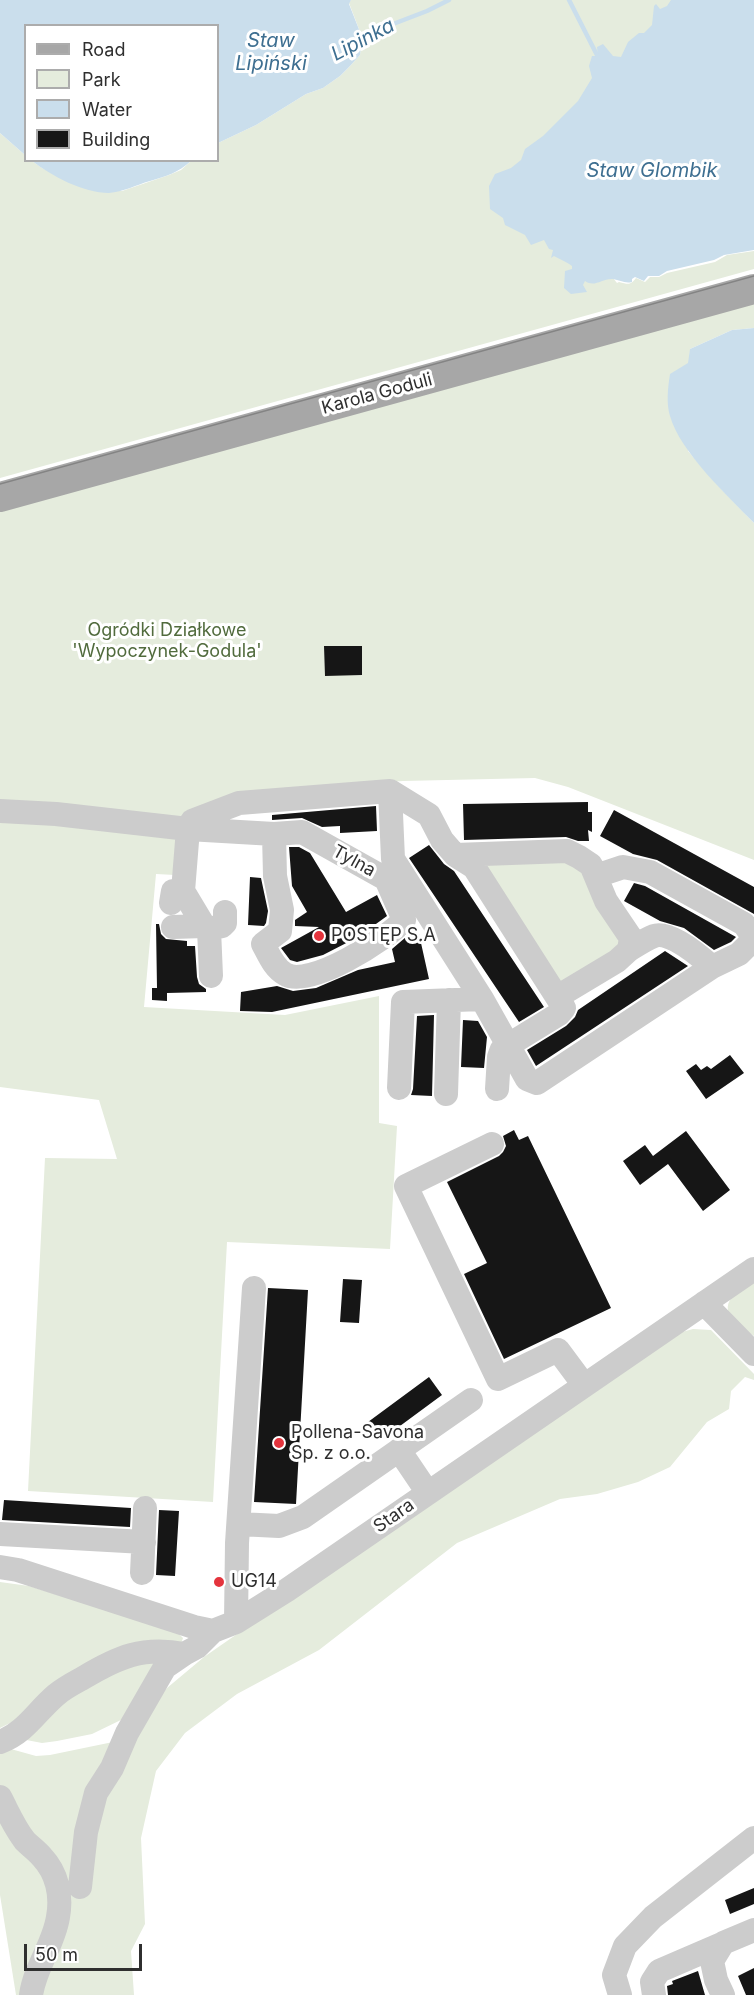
<!DOCTYPE html>
<html>
<head>
<meta charset="utf-8">
<style>
  body { margin:0 }
  #map { position:relative; width:754px; height:1995px; overflow:hidden; background:#fff; font-family:Inter,sans-serif }
  canvas { display:block }
  .legend { position:absolute; left:24px; top:24px; width:195px; height:138px; box-sizing:border-box; background:#fff; border:2px solid #acacac; margin:0; padding:8px 10px; list-style:none; font-size:18px; color:#2f2f2f }
  .legend li { display:flex; align-items:center; gap:12px; height:30px }
  .legend b { width:30px; border:2px solid #acacac }
  .scale { position:absolute; left:24px; top:1944px; width:118px; height:27px; box-sizing:border-box; border:3px solid #2f2f2f; border-top:0; padding-left:8px; font-size:18px; line-height:21px; white-space:nowrap; color:#2f2f2f; -webkit-text-stroke:4px #fff; paint-order:stroke }
</style>
</head>
<body>
<div id="map">
<canvas width="754" height="1995"></canvas>
<ul class="legend">
<li><b style="height:8px;background:#a7a7a7"></b>Road</li>
<li><b style="height:16px;background:#e5ecdd"></b>Park</li>
<li><b style="height:16px;background:#cadeec"></b>Water</li>
<li><b style="height:16px;background:#161616"></b>Building</li>
</ul>
<div class="scale">50 m</div>
</div>
<script>
const context = document.querySelector('canvas').getContext('2d');
context.lineJoin = 'round';
function paint(path, color) {
  context.fillStyle = color;
  context.fill(path, 'evenodd');
}
function strokePath(path, color, width, dash) {
  context.strokeStyle = color;
  context.lineWidth = width;
  context.lineCap = dash ? 'butt' : 'round';
  context.setLineDash(dash || []);
  context.stroke(path);
}
function drawText(font, color, halo, rows, align = 'center') {
  context.font = font + ' Inter,sans-serif';
  context.lineWidth = 6;
  context.setLineDash([]);
  context.textBaseline = 'middle';
  context.strokeStyle = halo;
  context.fillStyle = color;
  for (const [text, x, y, turn = 0] of rows) {
    context.save();
    context.translate(x, y);
    context.rotate((+turn || 0) * Math.PI / 180);
    context.textAlign = isNaN(turn) ? turn : align;
    if (halo) context.strokeText(text, 0, 0);
    context.fillText(text, 0, 0);
    context.restore();
  }
}
paint(new Path2D(`
  M351 0H708L533 179 617 283 619 282C628 284 630 286 636 278L645 282 650 277H659L667 273 715 262 727 255 754 251V269L0 478V133L25 155 26 160 32 161 42 168 77 185 88 189 122 191 169 175 181 170 191 161 218 160V143L256 125 306 94 323 88 340 76 350 66 360 55 362 37 349 3Z
  M754 303V328L732 330 690 349 688 451 722 490 754 523V860L568 787 535 778 403 781 286 790 196 818 0 800V511Z
  M0 816 177 833 175 875 156 874 144 1007 285 1015 379 996V1123L397 1126 390 1249 227 1242 213 1502 28 1491 45 1158 117 1159 99 1100 0 1087Z
  M545 857 580 866 620 937 619 947 560 982 484 869 488 860Z
  M754 1278V1336C717 1313 721 1301 754 1278Z
  M693 1329 711 1330 754 1374V1380L745 1377 731 1391 729 1409 707 1422 670 1467 638 1482 597 1494 560 1499 457 1543 319 1650 237 1694 185 1733 156 1771 141 1838 145 1924 131 1951 134 1995H16L0 1895V1746L36 1756 50 1755 113 1742 149 1710 167 1688 204 1657 407 1516 682 1332Z
  M0 1582 29 1586 177 1632 183 1638 181 1644 164 1647 0 1728Z
  M165 1658 125 1718 92 1734 57 1741 42 1743 16 1738 108 1669Z`), '#e5ecdd');
paint(new Path2D(`
  M0 0H351L349 4 362 37 360 55 350 66 340 76 323 88 306 94 256 125 218 143V26H26L25 155 0 133Z
  M671 0H754V250L724 255 714 260 667 271 659 276H648L644 281 635 277 632 279V282C625 284 620 280 613 279 602 278 595 288 585 281L583 285 587 292 571 294 564 288 565 271 572 269V266C568 263 560 259 554 256L551 258 553 250 549 249 544 240 531 245 525 235 505 225 503 218 490 209 489 186 495 174 511 168 521 160 525 149 543 136 578 101 592 78 589 66 592 56H598L597 47 603 44 613 56 621 57 628 42 639 33H644L652 25 654 6 656 4 660 9 667 6Z
  M32 161H191C178 173 166 176 150 181 136 185 123 192 109 193 83 193 52 176 32 161Z
  M754 328V523C728 496 680 452 670 416 666 403 668 387 670 374L688 363 690 349 732 330Z`), '#cadeec');
strokePath(new Path2D(`
  M569 0 597 55
  M358 40 367 34 427 11 449 0`), '#cadeec', 4.5);
paint(new Path2D(`
  M324 646H362V675L325 676Z
  M588 802V812H592V832L588 830 589 841H578L566 837 464 840 463 804Z
  M376 806 377 831 340 833V826L322 827 302 818 272 820V815Z
  M614 810 754 887V914L657 860 633 854 600 836Z
  M429 845 444 864 454 871 544 1007 519 1022 409 858Z
  M289 847H299L310 853 346 912 377 895 387 916 358 937 323 955 297 962 290 960 281 948 319 927 295 926V920L307 912 292 886Z
  M250 877 261 878 268 911 266 923 264 926 248 925Z
  M634 883 645 886 736 937 731 942 714 950 684 928 660 921 624 901Z
  M156 924H159L161 934 166 939 187 941V946H195L197 977 199 984 206 989V992L167 993V1001L152 1000V988H157Z
  M419 934 429 979 272 1012 240 1011 241 992 277 986 293 991 316 988 358 970 395 962 392 949 406 937Z
  M665 951 688 966 536 1066 527 1050 566 1026 575 1017 578 1010Z
  M434 1015 432 1096 411 1095 413 1089 417 1016Z
  M463 1020 478 1021 487 1037 484 1068 461 1067Z
  M730 1055 744 1073 706 1099 686 1071 696 1064 701 1070 707 1066 711 1069Z
  M514 1130 519 1140 528 1136 611 1308 504 1359 464 1274 487 1263 447 1182 499 1156 503 1152 506 1146 503 1136Z
  M686 1131 730 1190 703 1211 668 1164 640 1185 623 1161 645 1145 653 1156Z
  M343 1279 362 1280 359 1323 340 1322Z
  M268 1288 308 1290 296 1504 254 1502Z
  M429 1377 442 1395 381 1440 368 1422Z
  M4 1500 131 1508 130 1527 2 1520Z
  M159 1510 179 1511 175 1576 156 1575Z
  M754 1888V1904L730 1914 725 1900Z
  M754 1968V1995H746L738 1976Z
  M698 1971 705 1995H668L667 1986 673 1984 672 1981Z`), '#161616');
strokePath(new Path2D(`
  M390 791 393 859 482 999 527 1079 537 1083 712 967 739 954 754 939
  M0 811 56 814 188 829 274 834 302 832 386 879 404 920C387 939 309 989 285 974 274 968 269 955 263 944L280 931 282 910 275 876 274 834
  M455 855 567 851 579 857 591 865 606 901 631 938 629 950 617 961 557 997
  M596 876 623 867 650 872 744 924 754 938
  M171 903 173 891H183L188 829 192 821 239 803 390 791 429 815 442 840 455 855 474 867 564 1008 559 1014 502 1049 499 1057 497 1089
  M204 926 209 929 211 976
  M173 927 204 926 183 891
  M209 929 222 926 225 923V912
  M629 950C637 945 646 939 654 936 670 930 701 957 712 967
  M399 1088 403 1002 482 999
  M446 1094 449 1000
  M492 1144 406 1186 498 1379 558 1350 584 1385
  M704 1303 754 1354
  M399 1450 428 1493
  M239 1524 279 1526 303 1517 471 1400
  M0 1534 144 1542
  M0 1567 18 1570 194 1627 213 1631 236 1622 287 1590 754 1269
  M142 1573 145 1508
  M236 1622 237 1543 254 1288
  M0 1742C26 1732 36 1712 56 1695 64 1688 74 1683 83 1678 118 1657 143 1646 184 1654
  M0 1797C8 1812 14 1827 25 1841 30 1846 37 1851 42 1857 57 1873 62 1895 58 1917 54 1944 35 1967 31 1995
  M80 1887 86 1832 96 1793 112 1768 127 1733 165 1667 184 1654 197 1647 213 1631
  M620 1995 614 1975 625 1946 653 1917 754 1838
  M654 1995 652 1982 659 1971 724 1943
  M723 1995 716 1980 712 1961 723 1943 754 1930`), '#ccc', 24);
strokePath(new Path2D(`
  M0 497 754 289`), '#a7a7a7', 30);
strokePath(new Path2D(`
  M0 484 754 276`), '#848484', 1.5);
for (const [x, y, r, color] of [
  [319,936,6,"#e4343d"],
  [279,1443,6,"#e4343d"],
  [219,1582,6,"#e4343d"]
]) {
  const dot = new Path2D();
  dot.arc(x, y, r, 0, 2 * Math.PI);
  context.fillStyle = color;
  context.fill(dot);
  strokePath(dot, '#fff', 2);
}
drawText('18px', '#2f2f2f', '#fff', [
  ["Karola Goduli",377,394,-15],
  ["Tylna",354,861,29],
  ["Stara",394,1516,-35]
]);
drawText('18px', '#516b3d', '#fff', [
  ["Ogródki Działkowe",167,631],
  ["'Wypoczynek-Godula'",167,652]
]);
drawText('18px', '#2f2f2f', '#fff', [
  ["POSTĘP S.A",331,936],
  ["Pollena-Savona",291,1433],
  ["Sp. z o.o.",291,1454],
  ["UG14",231,1582]
], 'left');
drawText('italic 20px', '#3e6f91', '#fff', [
  ["Lipinka",363,40,-28],
  ["Staw",271,41],
  ["Lipiński",271,64],
  ["Staw Glombik",652,171]
]);
</script>
</body>
</html>
